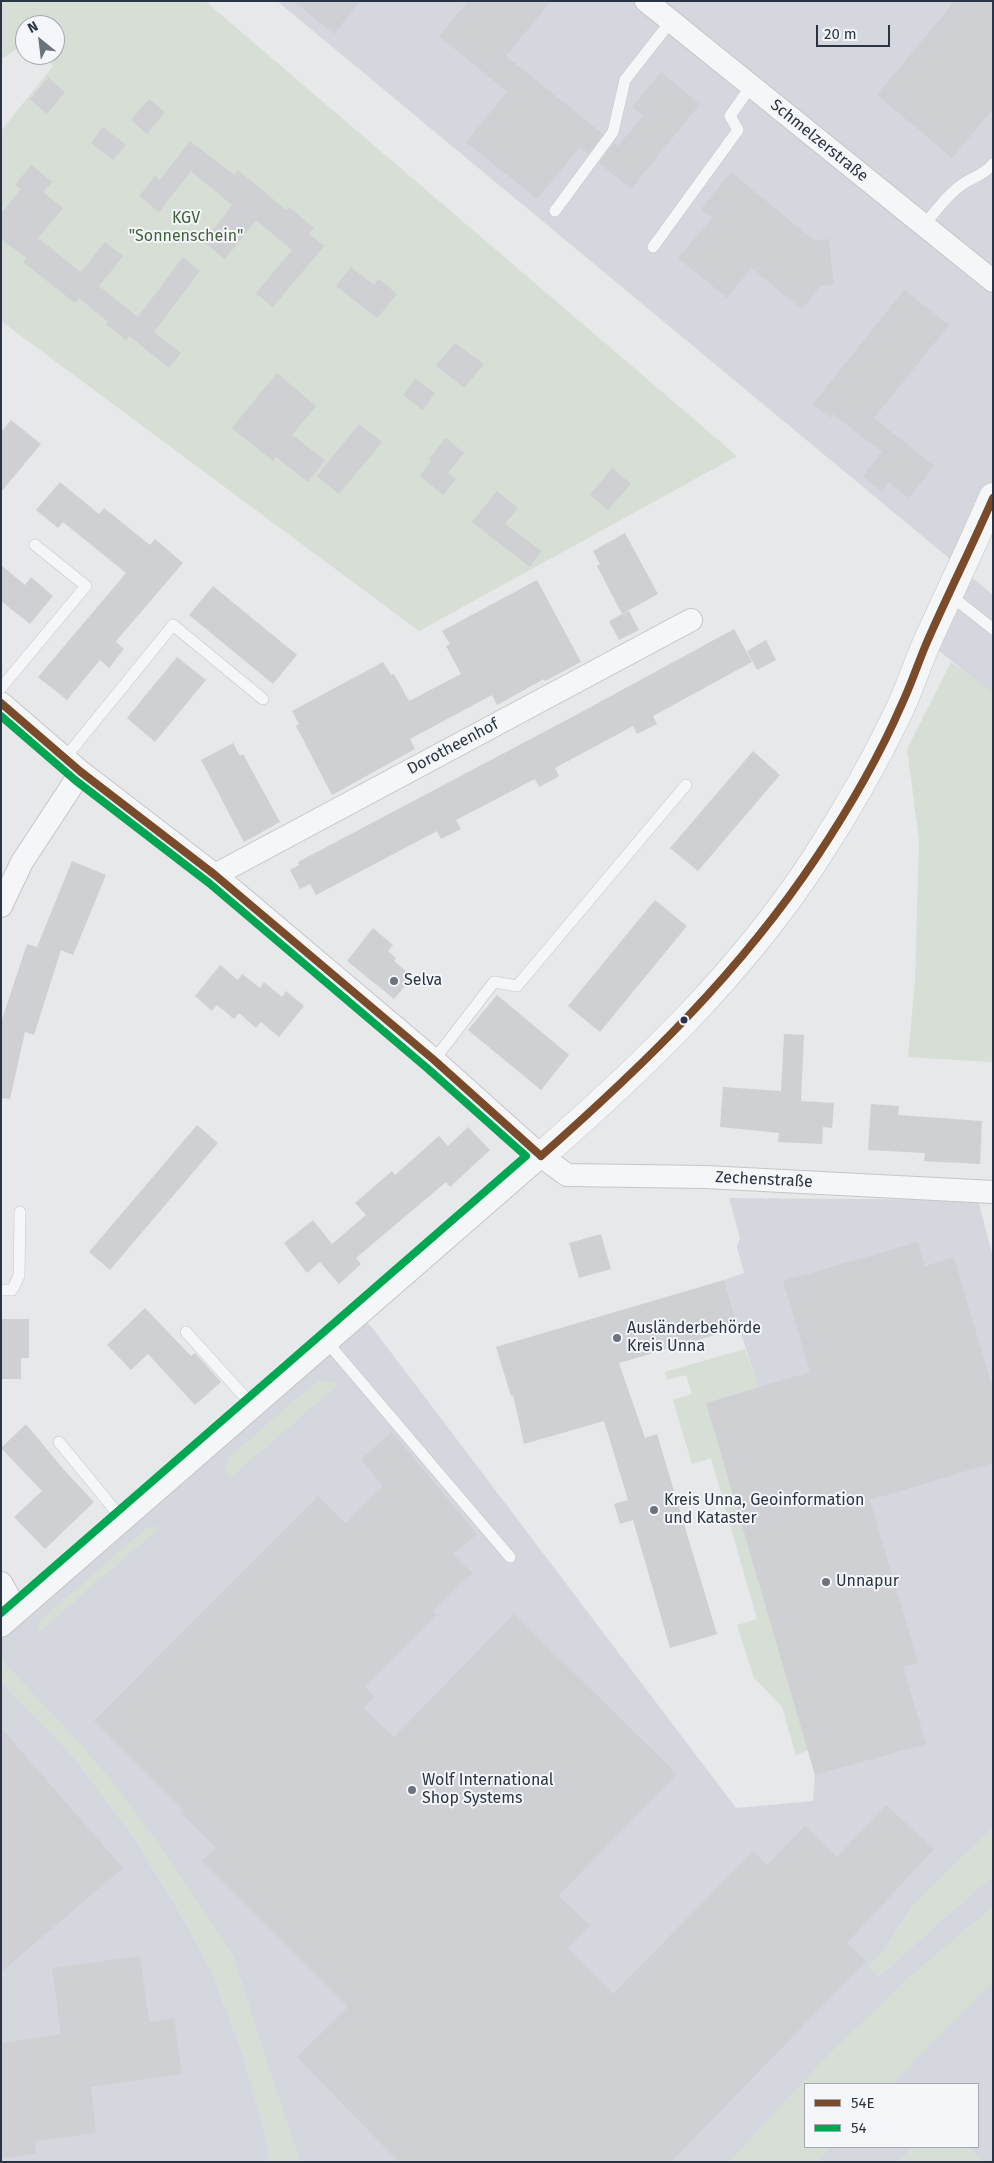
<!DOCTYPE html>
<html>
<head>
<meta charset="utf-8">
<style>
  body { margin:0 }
  #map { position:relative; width:994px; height:2163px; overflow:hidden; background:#e6e8ea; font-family:"Fira Sans",sans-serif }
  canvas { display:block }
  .frame { position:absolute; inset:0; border:2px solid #2b3445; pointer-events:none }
  .legend { position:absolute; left:804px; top:2083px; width:175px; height:65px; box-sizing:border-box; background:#f4f6f9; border:1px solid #a4a8b1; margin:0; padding:6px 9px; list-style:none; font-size:15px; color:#2b3445 }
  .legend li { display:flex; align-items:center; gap:10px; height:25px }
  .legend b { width:25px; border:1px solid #a4a8b1 }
  .north { position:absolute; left:15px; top:15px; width:50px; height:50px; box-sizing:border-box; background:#f4f6f9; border:1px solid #a4a8b1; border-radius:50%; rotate:331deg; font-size:14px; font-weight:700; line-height:20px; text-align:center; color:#2b3445 }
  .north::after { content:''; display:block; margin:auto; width:18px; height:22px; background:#6c737f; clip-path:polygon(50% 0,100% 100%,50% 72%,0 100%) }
  .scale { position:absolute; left:816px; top:25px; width:74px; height:22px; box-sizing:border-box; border:2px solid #2b3445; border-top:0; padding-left:6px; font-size:15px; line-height:18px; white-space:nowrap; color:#2b3445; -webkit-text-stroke:4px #f4f6f9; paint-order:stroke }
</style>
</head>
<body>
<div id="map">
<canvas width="994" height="2163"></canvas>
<div class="frame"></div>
<ul class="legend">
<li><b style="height:6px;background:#7a4b2a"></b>54E</li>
<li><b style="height:6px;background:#00a651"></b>54</li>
</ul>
<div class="north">N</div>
<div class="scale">20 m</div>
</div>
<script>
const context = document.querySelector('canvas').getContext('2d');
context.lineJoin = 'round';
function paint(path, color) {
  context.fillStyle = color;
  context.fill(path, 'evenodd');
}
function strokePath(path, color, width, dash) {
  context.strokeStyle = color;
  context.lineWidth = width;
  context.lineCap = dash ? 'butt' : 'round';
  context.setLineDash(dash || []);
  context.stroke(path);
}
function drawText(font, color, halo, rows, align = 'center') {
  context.font = font + ' "Fira Sans",sans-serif';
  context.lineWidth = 4;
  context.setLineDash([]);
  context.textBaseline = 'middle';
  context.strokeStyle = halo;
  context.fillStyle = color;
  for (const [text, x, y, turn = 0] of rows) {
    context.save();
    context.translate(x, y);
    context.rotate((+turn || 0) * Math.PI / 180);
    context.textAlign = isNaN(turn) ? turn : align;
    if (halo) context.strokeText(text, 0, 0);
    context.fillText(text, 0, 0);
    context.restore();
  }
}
paint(new Path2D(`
  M277 1H993V497L962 569 993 595V694L928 642 962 569Z
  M729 1198 978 1200 993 1257V1828L914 1904 883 1952 869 1966 879 1976 979 1887 993 1877V2162H983L968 2147H978V2084H805V2147H913L899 2162H300L231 1952 1 1659V1625L359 1314 374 1330 736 1808 813 1801 815 1775 706 1403 758 1387 724 1280 744 1273 737 1247 740 1238Z
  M1 1681 73 1756 135 1839 181 1915 211 1970 242 2052 266 2138 270 2162H1Z`), '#d4d7dd');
paint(new Path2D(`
  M1 1H205L737 456 419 631 1 321V131L53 66 41 55H55V25H25V44L1 59Z
  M951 662 993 692V1062L908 1057 915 982 919 839 907 749Z
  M745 1349 758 1387 706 1403 808 1750 796 1755 782 1707 754 1678 737 1625 757 1619 711 1458 692 1464 673 1400 692 1394 686 1375 667 1380 665 1372Z
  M317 1381 339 1382 330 1392 230 1478 224 1472 229 1457Z
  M162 1526 38 1633 40 1620 145 1529Z
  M1 1659 86 1750 115 1785 159 1844 231 1952 300 2162H270L266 2138 242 2052 211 1970 181 1915 135 1839 73 1756 1 1681Z
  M993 1828V1877L979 1887 879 1976 869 1966 883 1952 914 1904Z
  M993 1906V1982L892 2084H805V2147H831L816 2162H728L831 2052 908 1978Z
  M913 2147H968L983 2162H899Z`), '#d6ded6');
paint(new Path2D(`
  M293 1H360L334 34Z
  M468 1H551L506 56 603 134 588 154 580 147 537 199 466 142 507 92 439 36Z
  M955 1H993V109L952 158 877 95Z
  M661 72 700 104 631 189 599 163 614 143 618 146 643 116 632 107Z
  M48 78 65 92 47 114 30 99Z
  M149 99 165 112 147 134 131 120Z
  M103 127 126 145 113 160 91 143Z
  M190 141 234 175 238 170 286 210 289 207 314 228 309 234 324 246 273 307 256 293 292 250 256 220 225 259 204 242 232 205 191 171 159 212 139 196 155 176 160 180Z
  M31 165 52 182 43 192 63 208 38 238 79 271H82L105 242 123 256 99 286 138 317 183 257 200 271 154 332 181 353 169 368 129 336 126 340 106 324 108 322 79 298 75 303 23 262 27 258 1 239V214L21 189 15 185Z
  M731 172 815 241 829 239 834 285 820 286 802 309 751 268 727 298 678 258 712 218 701 209Z
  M351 267 374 285 379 279 397 294 377 318 336 286Z
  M904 290 949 325 874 418 934 466 909 498 889 482 882 492 863 476 882 452 833 414 830 418 813 404Z
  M455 343 484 364 464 388 436 365Z
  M277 373 316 406 292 435 325 460 308 482 276 457 273 461 232 428Z
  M415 379 435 393 423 410 403 395Z
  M11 420 41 444 1 492V432Z
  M359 424 382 442 339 494 317 476Z
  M446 438 464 453 448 473 456 479 443 495 420 476 431 462 429 459Z
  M612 468 631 484 608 510 590 495Z
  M60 482 99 514 104 508 150 545 155 539 183 563 117 640 116 642 124 649 109 668 100 660 67 700 38 677 126 573 63 522 58 528 36 510Z
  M497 491 518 508 505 524 541 551 530 567 472 522Z
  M625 533 658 594 622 614 629 611 639 630 619 640 609 621 622 614 597 566 600 564 593 551Z
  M1 565 25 585 31 577 53 596 30 624 1 601Z
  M537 580 581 662 545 681 544 679 497 705 492 695 410 739 415 749 332 795 296 726 299 724 292 711 383 662 391 675 394 674 409 701 461 674 446 646 450 644 442 631Z
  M213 586 297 655 273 684 189 615Z
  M734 629 752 662 653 716 657 724 637 734 633 726 555 768 559 776 549 782 539 787 535 779 456 820 461 829 441 839 437 831 316 895 310 884 300 889 290 870 299 865 298 862 576 715Z
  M766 640 776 660 757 670 747 651Z
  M177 657 206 680 155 742 127 718Z
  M233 743 240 756 243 754 280 822 244 842 201 760Z
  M753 751 780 775 698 871 670 848Z
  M72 861 106 875 73 955 61 950 34 1035 25 1032 10 1099 1 1098V1022L27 944 37 947Z
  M655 900 687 926 600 1032 568 1006Z
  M373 928 393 945 388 951 396 958 394 961 413 977 394 999 347 961Z
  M220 965 238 980 242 974 260 988 264 982 282 997 286 991 304 1006 279 1037 261 1022 256 1028 239 1013 234 1019 217 1005 212 1011 195 996Z
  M497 995 569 1055 541 1090 468 1030Z
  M784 1034 804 1035 801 1101 834 1103 832 1128 823 1127 822 1144 778 1142 779 1133 720 1127 723 1087 781 1091Z
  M871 1104 899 1106 898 1115 982 1121 980 1164 924 1161 925 1153 868 1150Z
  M197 1125 218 1143 110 1270 89 1252Z
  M468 1127 490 1150 450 1187 446 1182 356 1258 361 1264 339 1284 320 1262 307 1273 284 1243 313 1220 332 1244 366 1215 355 1203 392 1171 395 1175 439 1136 448 1146Z
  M601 1234 611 1269 579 1278 569 1243Z
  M918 1242 925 1266 954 1257 993 1390V1463L870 1500 918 1663 903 1666 926 1744 815 1775 706 1403 810 1372 783 1281Z
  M724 1280 739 1328 619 1363 645 1438 657 1434 717 1634 670 1648 633 1520 620 1524 614 1504 628 1500 604 1421 524 1444 513 1395 511 1396 496 1347Z
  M145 1308 191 1356 195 1353 221 1382 195 1405 148 1354 131 1370 107 1345Z
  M1 1319H29V1358H21V1379H1Z
  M26 1424 64 1470 94 1502 45 1549 14 1517 42 1491 1 1448Z
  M392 1432 477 1534 453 1554 472 1573 433 1611 437 1615 365 1687 374 1697 363 1708 394 1737 514 1614 677 1774 558 1896 590 1925 568 1948 613 1994 753 1851 767 1865 805 1826 837 1857 886 1805 934 1849 847 1943 866 1961 671 2162H399L297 2057 348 2007 202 1861 216 1848 182 1814 184 1811 94 1721 318 1496 345 1523 383 1486 361 1459Z
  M1 1728 123 1868 1 1972Z
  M140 1956 149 2022 174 2018 182 2074 91 2087 96 2133 35 2141 36 2154 1 2158V2043L61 2034 52 1968Z`), '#ced0d3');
const service = new Path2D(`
  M555 211 613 132 625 80 671 21
  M924 225C937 210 949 192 966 182 976 176 985 174 993 164
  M653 247 738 130 730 116 751 86
  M950 595 993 629
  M1 688 86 586 35 545
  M65 758 173 625 263 699
  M434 1060 494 982 517 986 686 785
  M1 1290H12L19 1276 20 1212
  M186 1332 253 1406
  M327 1342 510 1557
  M59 1442 123 1520`);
const minor = new Path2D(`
  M646 1 993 281
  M1 703 81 772 215 875 434 1060 541 1156 567 1175 706 1177 993 1192
  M215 875 691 620
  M1 906 22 862 81 772
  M1 1583 17 1611
  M1 1626 541 1156`);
const tertiary = new Path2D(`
  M541 1156C643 1067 742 972 816 858 846 812 874 763 898 713 909 690 917 665 927 642 949 594 972 546 993 497`);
strokePath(service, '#c4c6c8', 12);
strokePath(minor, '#c4c6c8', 24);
strokePath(tertiary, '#c4c6c8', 29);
strokePath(service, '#f5f6f7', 11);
strokePath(minor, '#f5f6f7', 22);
strokePath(tertiary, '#f5f6f7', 28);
strokePath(new Path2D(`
  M1 703 81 772 215 875 434 1060 541 1156
  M541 1156C643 1066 740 972 816 858 848 810 878 759 901 706 911 685 918 663 927 642 948 594 972 546 993 498`), '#7a4b2a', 8);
strokePath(new Path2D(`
  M1 716 75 780 209 883 427 1068 526 1156 1 1613`), '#00a651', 8);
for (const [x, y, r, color] of [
  [394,981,5,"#6c737f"],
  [684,1020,4.5,"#2b3445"],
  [617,1338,5,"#6c737f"],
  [654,1510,5,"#6c737f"],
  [826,1582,5,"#6c737f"],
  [412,1790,5,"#6c737f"]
]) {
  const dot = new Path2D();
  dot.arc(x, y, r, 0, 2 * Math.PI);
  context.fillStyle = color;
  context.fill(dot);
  strokePath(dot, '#f4f6f9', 2);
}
drawText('16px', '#2b3445', '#f4f6f9', [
  ["Schmelzerstraße",819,141,39],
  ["Dorotheenhof",453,747,-28],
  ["Zechenstraße",764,1180,3]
]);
drawText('16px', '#3f6138', '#f4f6f9', [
  ["KGV",186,219],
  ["\"Sonnenschein\"",186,237]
]);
drawText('16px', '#2b3445', '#f4f6f9', [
  ["Selva",404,981],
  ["Ausländerbehörde",627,1329],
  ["Kreis Unna",627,1347],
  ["Kreis Unna, Geoinformation",664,1501],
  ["und Kataster",664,1519],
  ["Unnapur",836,1582],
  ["Wolf International",422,1781],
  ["Shop Systems",422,1799]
], 'left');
</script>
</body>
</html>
